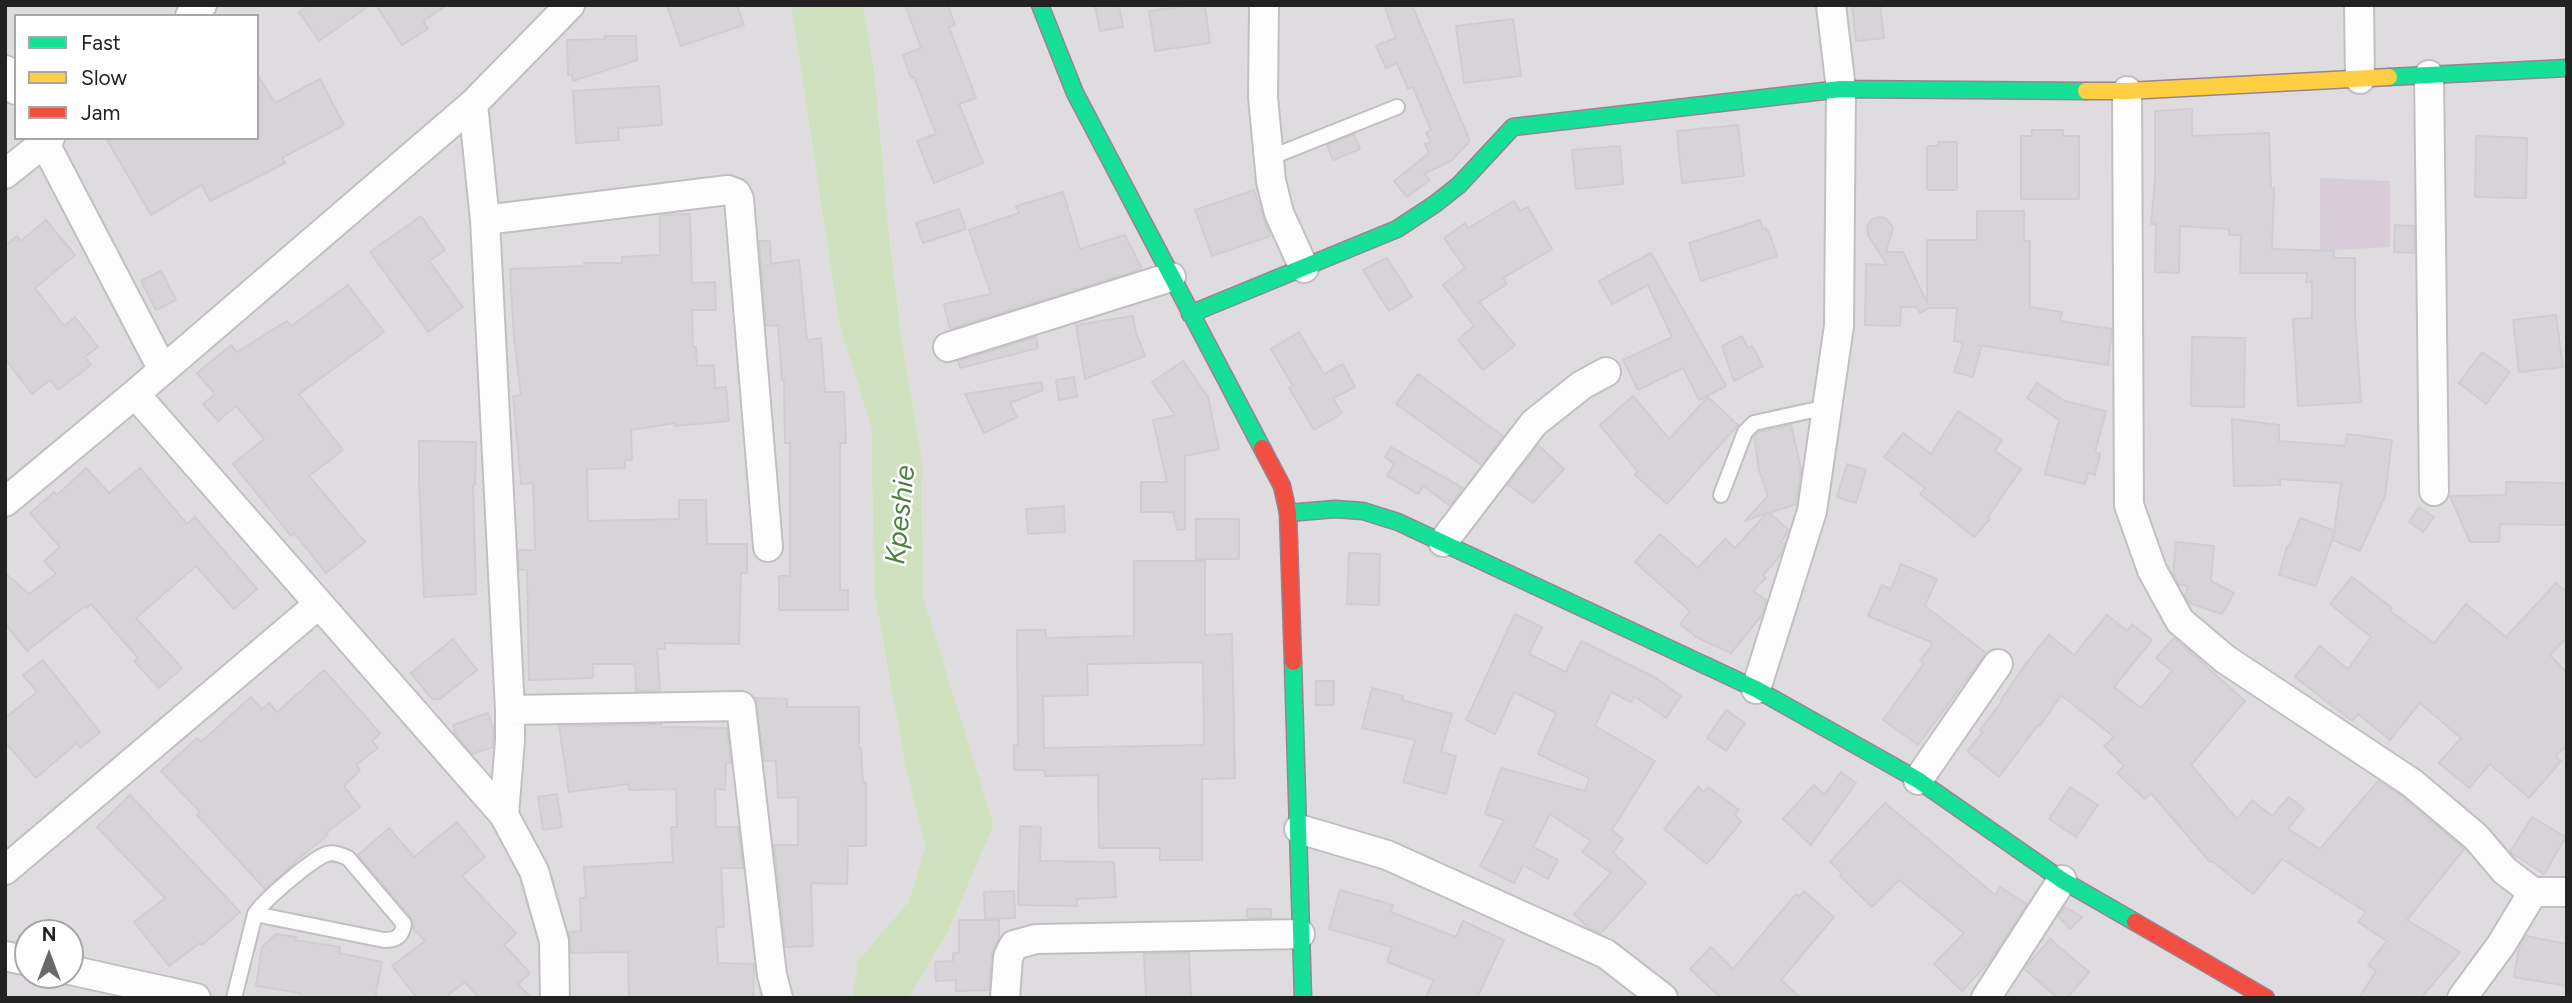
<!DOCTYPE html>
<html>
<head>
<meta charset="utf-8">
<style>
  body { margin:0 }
  #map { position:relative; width:2572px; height:1003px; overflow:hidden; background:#efebef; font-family:Figtree,sans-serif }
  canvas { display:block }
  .frame { position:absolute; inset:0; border:7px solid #222; pointer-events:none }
  .legend { position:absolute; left:14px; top:14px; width:245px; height:126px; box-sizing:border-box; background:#fff; border:2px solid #a7a7a7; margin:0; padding:9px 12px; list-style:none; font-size:21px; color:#222 }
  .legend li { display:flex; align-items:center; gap:14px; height:35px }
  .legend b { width:35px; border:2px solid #a7a7a7 }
  .north { position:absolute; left:14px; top:919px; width:70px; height:70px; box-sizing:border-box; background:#fff; border:2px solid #a7a7a7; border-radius:50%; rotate:0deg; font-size:19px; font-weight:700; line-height:28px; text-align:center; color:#222 }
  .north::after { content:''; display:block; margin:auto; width:24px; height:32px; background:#6a686a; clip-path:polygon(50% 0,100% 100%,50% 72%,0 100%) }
</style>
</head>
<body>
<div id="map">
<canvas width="2572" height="1003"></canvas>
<div class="frame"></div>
<ul class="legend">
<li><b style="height:9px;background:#16e098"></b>Fast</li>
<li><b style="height:9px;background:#ffcf43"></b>Slow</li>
<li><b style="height:9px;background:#f24e42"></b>Jam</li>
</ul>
<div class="north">N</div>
</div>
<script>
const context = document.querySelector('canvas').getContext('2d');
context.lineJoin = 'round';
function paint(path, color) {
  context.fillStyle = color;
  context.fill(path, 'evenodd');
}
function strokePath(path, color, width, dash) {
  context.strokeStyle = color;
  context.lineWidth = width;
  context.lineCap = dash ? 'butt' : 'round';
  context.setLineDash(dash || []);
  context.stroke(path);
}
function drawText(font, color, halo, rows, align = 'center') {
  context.font = font + ' Figtree,sans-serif';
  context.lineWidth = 5;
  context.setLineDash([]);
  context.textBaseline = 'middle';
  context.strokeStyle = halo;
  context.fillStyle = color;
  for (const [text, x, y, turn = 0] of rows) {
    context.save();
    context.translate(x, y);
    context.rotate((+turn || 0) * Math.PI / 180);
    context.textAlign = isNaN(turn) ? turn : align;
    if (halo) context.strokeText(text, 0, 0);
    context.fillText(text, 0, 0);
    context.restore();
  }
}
paint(new Path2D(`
  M5 5H791L839 324 871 427 874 592 905 765 925 848 908 902 858 960 852 998H5ZM16 16H257V138H16ZM28 933H70V975H28Z
  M863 5H2567V998H909L949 930 994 825 923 598 922 458 901 333 888 224 875 76Z`), '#dedcdf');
paint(new Path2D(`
  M2320 178 2390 181V247L2320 251Z`), '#d8cdd6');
paint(new Path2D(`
  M791 5H863L875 76 888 224 901 333 922 458 923 597 994 825 949 930 909 998H852L858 960 908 902 925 848 905 765 874 592 871 427 839 324Z`), '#d0e1bf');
const building = new Path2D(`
  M310 5H370L319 41 299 12Z
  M376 5H447L423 21 428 29 402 45Z
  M667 5H737L744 25 681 46Z
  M905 5H948L955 25 949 27 976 98 959 104 983 163 934 183 917 141 936 134 914 77 911 78 903 55 921 48Z
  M1095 5H1119L1123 27 1100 31Z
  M1193 5H1205L1210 43 1155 51 1149 11Z
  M1384 5H1412L1470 141 1451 161 1424 174 1430 180 1407 197 1394 181 1429 153 1425 144 1431 142 1426 133 1431 130 1413 87 1408 89 1397 63 1386 68 1376 46 1396 38Z
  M1852 5H1880L1884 38 1856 41Z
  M1513 19 1521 76 1464 83 1456 26Z
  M605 36H636L637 60 573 81 572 75H568L567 40 605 39Z
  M257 74 275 103 320 79 344 125 282 158 285 163 210 201 202 185 151 215 106 138H257Z
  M659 86 662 125 618 128 619 140 576 143 573 91Z
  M2192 109V136L2269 133 2271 188H2274L2272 249 2334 251V258H2355V315L2361 402 2298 406 2293 319 2312 318V282H2306L2307 273H2240L2241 235H2229V229L2180 226 2179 273 2155 272 2156 224H2151L2155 180V111Z
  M1738 125 1744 176 1682 183 1677 131Z
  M2032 130H2063V136H2079V199H2021V136H2032Z
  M1354 134 1360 149 1333 160 1327 145Z
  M2476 136 2527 138 2526 198 2475 197Z
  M1938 142H1957V190H1927V146H1938Z
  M1620 146 1623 184 1576 189 1572 150Z
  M1254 190 1270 236 1212 256 1195 210Z
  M1063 192 1080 249 1125 235 1142 269 950 329 944 304 991 294 969 230 1019 213 1016 206Z
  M1514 201 1520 211 1528 207 1552 249 1503 278 1507 284 1479 302 1515 345 1483 370 1458 340 1474 326 1443 285 1465 268 1444 238 1465 223 1468 228Z
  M959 209 966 229 923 243 916 223Z
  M1977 211H2024V241H2030V307L2062 312 2060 321 2112 329 2108 365 1978 345 1981 347 1973 377 1954 372 1963 343 1954 341 1957 308H1929L1920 313 1916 307H1901L1900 326 1865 325 1866 264 1887 265 1868 235 1867 227 1871 220 1879 217 1885 218 1890 223 1893 228 1886 252H1903L1927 303V240H1977Z
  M690 214 692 283 715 282 716 310H692L693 347H696L697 366 714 365 715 388 726 387 729 421 675 426V423L631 430 632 460H625V468L587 469 588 521 679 519V500H706L707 544H747V573H741L739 644 665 643V649H657L660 691H636L635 664H593V678L529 680 527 570H519L518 550H535L534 508 533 483 521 484 513 396 521 395 514 337 510 269 584 266V263H622V257L660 255V215Z
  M421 216 445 250 429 261 463 307 428 332 370 252Z
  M46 220 75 255 35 288 64 326 75 317 98 347 85 357 91 365 58 390 50 380 32 394 5 359V246L17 236 21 241Z
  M1760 220 1763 229 1766 228 1770 235 1777 256 1701 281 1689 243Z
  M2395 225 2414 226V253L2394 252Z
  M759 241H770L771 264 799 260 807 340 821 338 825 392H844L846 443H840V590H848V610H779V576H790V443H785L784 380H782L778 325 766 326Z
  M1651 253 1726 386 1699 400 1683 368 1638 390 1623 360 1672 337 1648 285 1612 304 1599 281Z
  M1387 258 1412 297 1389 311 1363 270Z
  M161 271 176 300 156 310 141 281Z
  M348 285 384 332 299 394 343 450 309 476 365 542 326 573 294 533 291 536 271 511 233 464 264 439 236 406 218 421 203 404 215 394 197 373 231 345 237 352 287 321 291 326Z
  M2556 315 2563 367 2519 372 2513 320Z
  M1133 316 1136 333 1145 356 1085 379 1076 325Z
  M1299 332 1324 374 1343 364 1355 387 1333 398 1342 413 1314 430 1289 388 1293 386 1271 349Z
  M1742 336 1748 348 1752 346 1763 366 1734 381 1722 346Z
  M1036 337 1038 348 960 368 958 361Z
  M2192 337 2245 338 2244 407 2191 406Z
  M2482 352 2510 372 2486 404 2459 383Z
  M1183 361 1208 397 1219 449 1185 456V529L1177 530 1173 512H1141V482H1167L1153 420 1175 415 1152 382Z
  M1418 374 1503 436 1481 465 1396 404Z
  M1074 377 1077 397 1059 400 1056 380Z
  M1041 382 1043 390 1010 403 1017 417 984 433 965 394Z
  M2037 383 2065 401 2106 411 2095 452 2100 454 2095 475 2088 473 2085 484 2045 474 2059 420 2027 398Z
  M1633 396 1669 439 1708 397 1738 425 1667 504 1635 475 1638 472 1600 425Z
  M1958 411 2002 440 1995 451 2021 469 1988 517 1990 519 1974 537 1920 494 1925 488 1884 457 1903 433 1931 454Z
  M2232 419 2279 425V441L2345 446 2347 434 2392 440 2385 496 2360 551 2333 540 2341 483 2280 479V485L2234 486Z
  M1791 425 1801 469 1796 504 1769 513 1789 530 1781 542 1784 544 1781 555 1763 575 1766 578 1753 591 1766 600 1762 615 1731 653 1696 637 1680 624 1690 611 1635 562 1660 534 1698 568 1725 539 1735 548 1767 513 1745 521 1768 496 1759 470 1754 437 1759 432Z
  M419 441 476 442 475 485H473L476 594 424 597 419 481Z
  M1538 445 1564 469 1533 503 1508 485Z
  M1391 447 1463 488 1450 506 1423 486 1418 494 1387 476 1394 464 1385 457Z
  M1847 464 1866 470 1856 503 1837 497Z
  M86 468 109 493 140 468 187 524 195 517 257 589 234 609 196 566 136 618 182 668 159 688 134 661 138 658 91 604 87 608 85 606 27 651 5 624V573L29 594 56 574 44 561 60 547 30 513 54 492 57 495Z
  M2506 482 2567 483V525L2500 524 2499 542H2470L2450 496 2506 495Z
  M1064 506 1065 532 1028 534 1026 509Z
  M2419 507 2434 517 2423 532 2409 522Z
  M2300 518 2335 531 2316 586 2279 575 2287 546 2289 547Z
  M1196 519H1239V559H1196Z
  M2176 542 2214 546 2211 581 2234 593 2222 614 2189 603 2185 596 2188 586 2179 585 2173 574Z
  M1349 553 1380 554 1379 605 1347 604Z
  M1134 561H1205V635L1232 634 1235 778 1202 779V860H1160V848H1099L1098 775 1045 776 1044 770H1014V745H1018L1017 630H1046V638L1134 636ZM1203 662 1204 745 1044 748 1043 696 1088 695 1087 664Z
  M1901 564 1937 579 1925 606 1986 653 1918 745 1883 720 1924 663 1920 661 1933 643 1868 616 1882 585 1891 589Z
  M2352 577 2392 608 2390 611 2434 643 2466 604 2506 637 2556 583 2567 592V637L2550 655 2567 673V746L2555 756 2561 761 2529 798 2490 764 2469 788 2439 763 2461 738 2420 703 2390 740 2358 714 2352 721 2295 677 2320 646 2348 669 2371 637 2330 604Z
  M1515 614 1542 627 1529 654 1566 672 1581 641 1656 678 1681 696 1666 718 1634 696 1631 702 1611 692 1595 726 1655 761 1612 830 1623 839 1613 853 1646 883 1601 933 1590 929 1574 914 1611 873 1582 852 1591 841 1550 814 1533 847 1558 860 1548 879 1523 865 1514 883 1480 866 1504 820 1485 814 1501 768 1585 791 1589 778 1538 754 1556 713 1514 692 1495 734 1466 720Z
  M2107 615 2127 631 2132 624 2152 640 2114 687 2141 708 2172 671 2156 658 2174 638 2245 701 2191 765 2237 819 2252 800 2272 816 2289 797 2304 809 2288 829 2320 849 2378 781 2402 796 2464 849 2407 920 2460 952 2421 998H2359L2376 971 2368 965 2387 941 2358 922 2366 912 2282 859 2253 894 2212 861 2210 862 2151 793 2145 799 2117 773 2124 766 2104 746 2114 737 2061 695 2040 726 2038 725 1999 777 1967 751 1983 732 1980 730 2002 701 2001 700 2024 666 2049 635 2074 655Z
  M453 639 477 670 440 699H432L411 673Z
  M43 660 100 732 80 748 77 743 36 778 5 742V718L37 692 23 675Z
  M324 670 380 733 372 741 378 748 357 764 360 771 344 786 360 807 326 833 328 835 294 862 295 863 265 889 197 815 200 812 161 771 197 738 201 742 251 697 262 709 269 703 277 712Z
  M1316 681H1334V705H1316Z
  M1372 688 1403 696 1402 700 1452 714 1441 752 1456 756 1446 794 1403 782 1415 740 1362 728Z
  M755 698 787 699V707H859V748H861L863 782H866V846H848L847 884 811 883 813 946 786 947 774 845H798V797L778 798 776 761H764Z
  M1726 710 1745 723 1726 751 1707 738Z
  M488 713 493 728V747L472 754 456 735 453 725Z
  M661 724V727L727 728 731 763H726L725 790 715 789 716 827H738L743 868H721L724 927H716L718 963 754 964 753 998H629L628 952 571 953 569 932 581 931 580 898H586L584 867 673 862 671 827H677L676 789 629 790V784L569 792 559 726Z
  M1841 772 1856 783 1811 845 1783 819 1814 785 1824 795Z
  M1698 787 1704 792 1708 787 1739 810 1735 815 1741 822 1707 864 1664 829Z
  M2070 787 2098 805 2076 837 2049 819Z
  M557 794 562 827 543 830 538 797Z
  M130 795 240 912 202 945 200 943 169 966 134 922 165 898 97 827Z
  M1885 803 1995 895 2000 887 2027 904 1989 962 1962 991 1934 964 1964 933 1899 880 1872 907 1840 876 1842 873 1830 862Z
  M2532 817 2566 837 2544 874 2510 852Z
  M457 822 485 857 462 876 516 933 504 945 530 973 518 984 531 998H479L465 982 444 998H417L392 966 425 941 413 928 411 918 358 855 389 828 414 857Z
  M1020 826 1041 827 1040 861 1114 862 1116 897 1077 899V906L1018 905Z
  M1340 890 1393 905 1391 912 1456 937 1463 921 1504 940 1477 998H1425L1434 980 1387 962 1392 947 1329 929Z
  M1014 891 1015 918 985 919 984 892Z
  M1804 891 1834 917 1781 980 1801 998H1721L1690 969 1711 947 1733 969 1796 894 1799 897Z
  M2065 907 2082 917 2070 929 2058 916Z
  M1247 909H1271V918H1247Z
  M959 920H999V937L991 956 989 990 956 991V980L936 981 935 962 953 961V953H959Z
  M276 934 296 937 295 940 340 947 339 953 382 962 375 998H299L300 993 256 986 262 947Z
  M2526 936 2567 944V986L2514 977 2519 947Z
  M2050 939 2089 972 2067 998H2058L2024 969Z
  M1189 953 1191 998H1146L1144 954Z`);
paint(building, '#d7d4d8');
strokePath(building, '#d1ccd2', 2);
const lane = new Path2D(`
  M1269 158 1397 107
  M1721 495 1745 432 1754 423 1827 407
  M234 998 255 914C264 900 312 859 327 854 335 852 341 855 348 858L404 924C402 936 397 940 384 940L255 914`);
const street = new Path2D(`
  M1264 5 1263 97 1271 181 1279 213 1304 268
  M2359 5 2360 79
  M190 16 202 5
  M5 70 16 90
  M2429 75 2434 491
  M2127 91 2129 505 2152 570 2180 621 2225 659 2412 783 2476 837 2505 871 2533 892H2567
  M473 104 485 220 510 710V740L504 815 534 871 554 941 555 998
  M42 138 163 370
  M5 174 50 138
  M485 220 728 190 736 193 739 199 768 547
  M948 347 1171 277
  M135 394 504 815
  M5 502 135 394 473 104 570 5
  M1443 542 1534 423 1582 385 1606 372
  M1756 689 1812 511 1839 326 1841 89 1831 5
  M510 710 741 706 772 975 778 998
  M1918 780 1998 664
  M1299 829 1387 855 1606 954 1663 998
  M5 870 319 604
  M5 956 28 961
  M70 970 196 998
  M1005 998 1008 957 1014 945 1036 939 1300 934
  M1986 998 2062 880
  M2462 998 2501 945 2533 892`);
const fast = new Path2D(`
  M1040 5 1075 93 1262 448
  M2389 77 2567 68
  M1190 314 1397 229 1435 204 1459 185 1513 127 1841 89 2086 91
  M1288 513 1335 509 1363 511 1398 522 1756 689 1918 780 2062 880 2135 922
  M1293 662 1303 998`);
const slow = new Path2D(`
  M2086 91H2127L2389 77`);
const jam = new Path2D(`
  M1262 448 1282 486 1288 513 1293 662
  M2135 922 2266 998`);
strokePath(lane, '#c1c0c1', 18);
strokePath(street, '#c1c0c1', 32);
strokePath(fast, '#9a8292', 19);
strokePath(slow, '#9a8292', 19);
strokePath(jam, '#9a8292', 19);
strokePath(lane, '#fdfcfd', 14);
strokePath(street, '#fdfcfd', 28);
strokePath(fast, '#16e098', 16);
strokePath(slow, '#ffcf43', 16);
strokePath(jam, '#f24e42', 16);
drawText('italic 28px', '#4b803d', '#fff', [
  ["Kpeshie",901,515,-84]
]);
</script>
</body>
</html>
